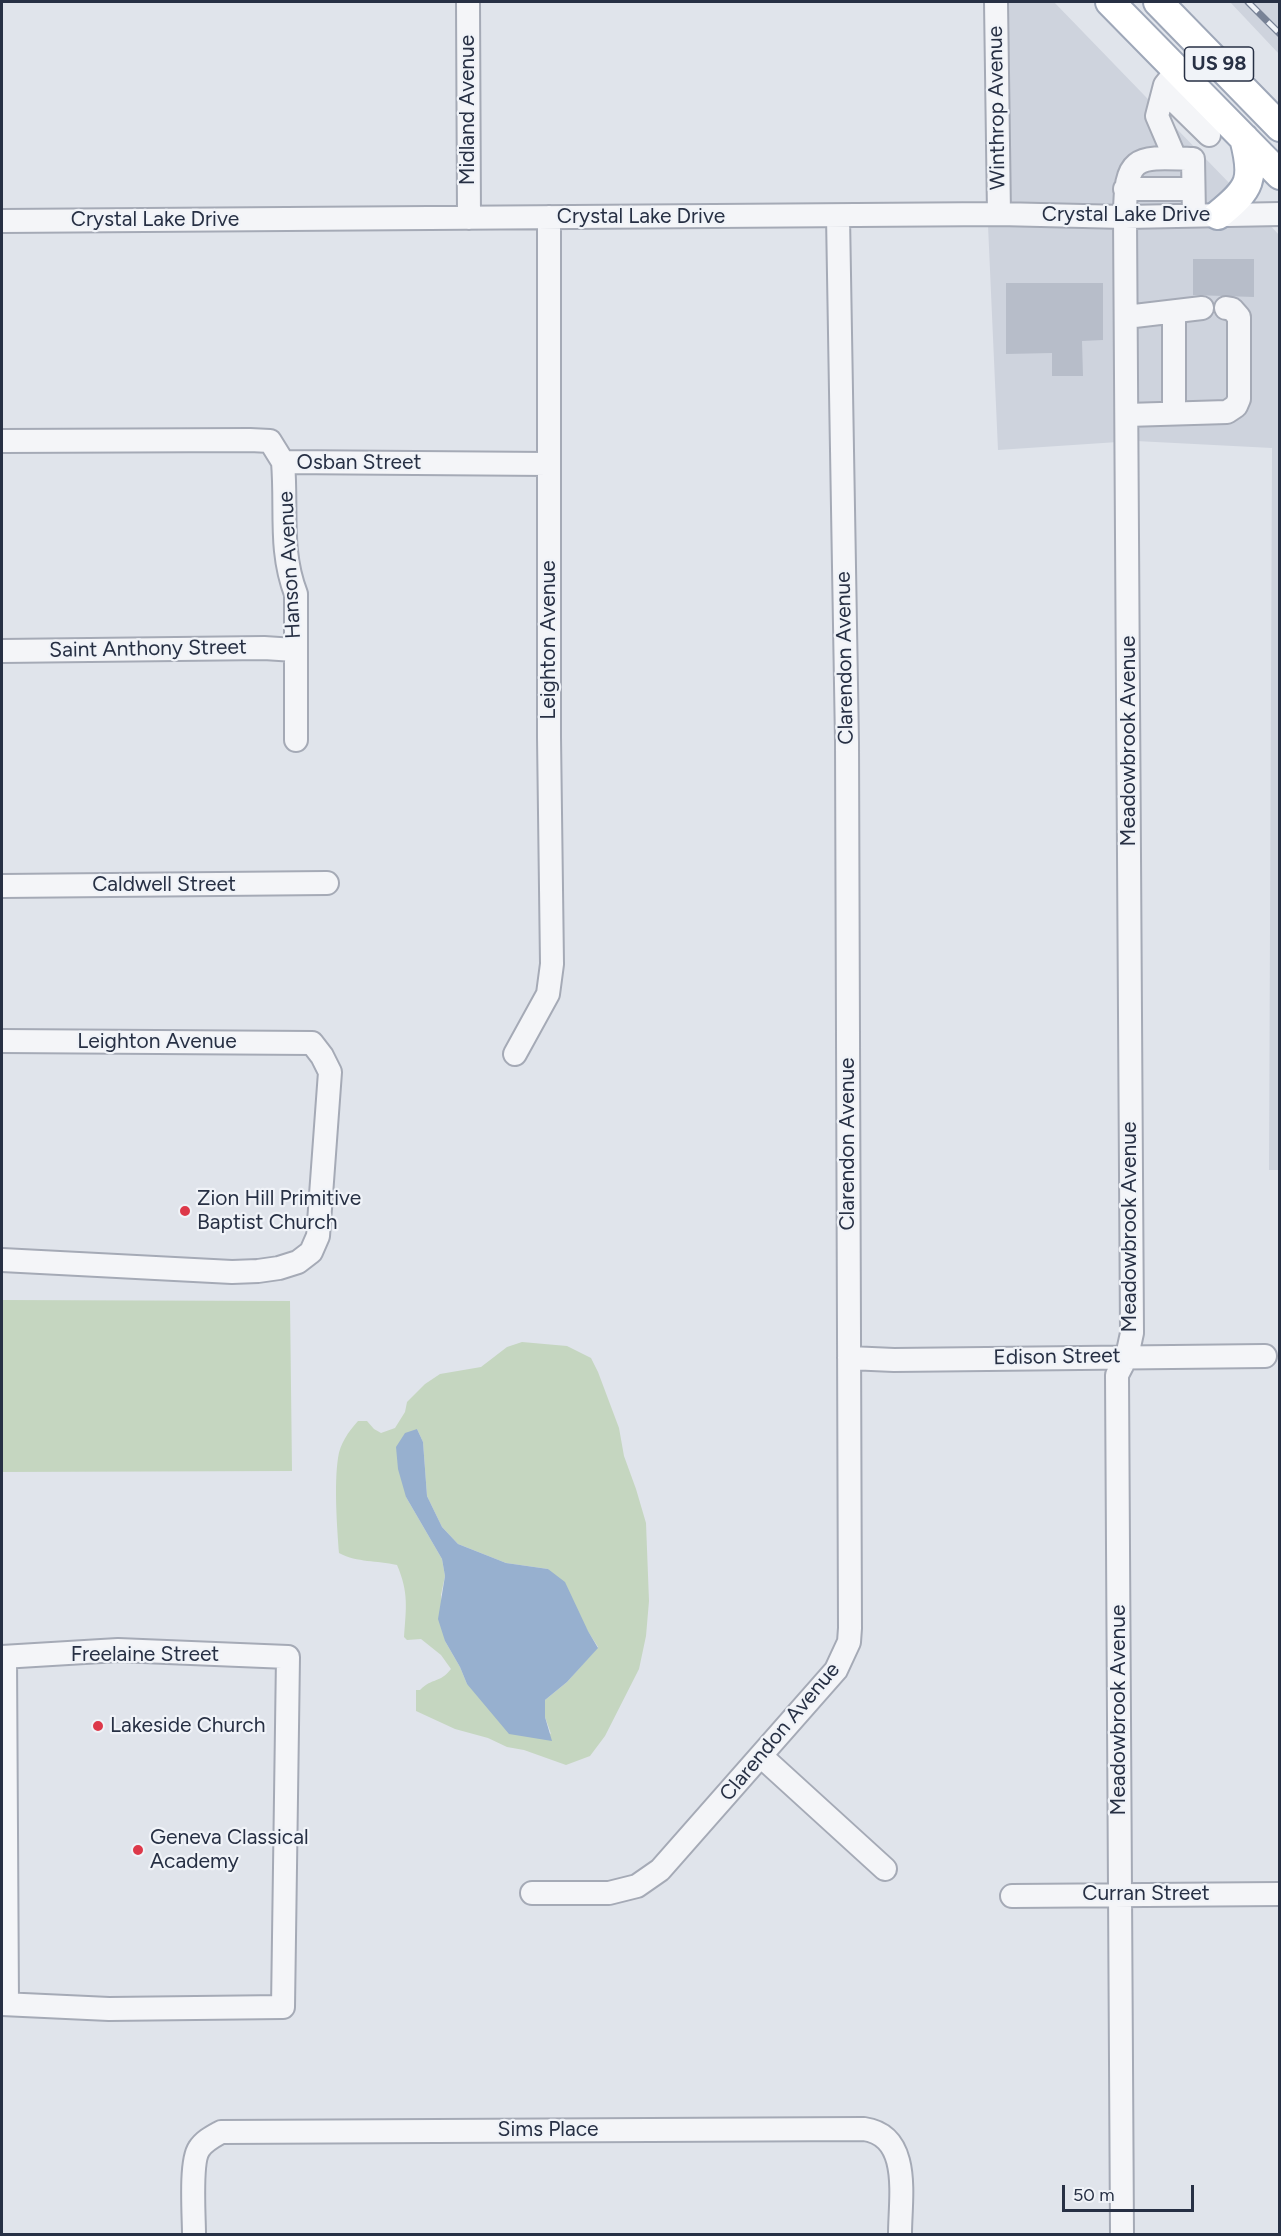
<!DOCTYPE html>
<html>
<head>
<meta charset="utf-8">
<style>
  body { margin:0 }
  #map { position:relative; width:1281px; height:2236px; overflow:hidden; background:#e0e4eb; font-family:Figtree,sans-serif }
  canvas { display:block }
  .frame { position:absolute; inset:0; border:3px solid #273044; pointer-events:none }
  .scale { position:absolute; left:1062px; top:2185px; width:132px; height:27px; box-sizing:border-box; border:3px solid #273044; border-top:0; padding-left:8px; font-size:18px; line-height:21px; white-space:nowrap; color:#273044; -webkit-text-stroke:4px #f0f3f8; paint-order:stroke }
</style>
</head>
<body>
<div id="map">
<canvas width="1281" height="2236"></canvas>
<div class="frame"></div>
<div class="scale">50 m</div>
</div>
<script>
const context = document.querySelector('canvas').getContext('2d');
context.lineJoin = 'round';
function paint(path, color) {
  context.fillStyle = color;
  context.fill(path, 'evenodd');
}
function strokePath(path, color, width, dash) {
  context.strokeStyle = color;
  context.lineWidth = width;
  context.lineCap = dash ? 'butt' : 'round';
  context.setLineDash(dash || []);
  context.stroke(path);
}
function drawText(font, color, halo, rows, align = 'center') {
  context.font = font + ' Figtree,sans-serif';
  context.lineWidth = 4.5;
  context.setLineDash([]);
  context.textBaseline = 'middle';
  context.strokeStyle = halo;
  context.fillStyle = color;
  for (const [text, x, y, turn = 0] of rows) {
    context.save();
    context.translate(x, y);
    context.rotate((+turn || 0) * Math.PI / 180);
    context.textAlign = isNaN(turn) ? turn : align;
    if (halo) context.strokeText(text, 0, 0);
    context.fillText(text, 0, 0);
    context.restore();
  }
}
paint(new Path2D(`
  M1005 2H1054L1234 188 1215 205 1125 206 1008 204Z
  M1230 2H1279V54Z
  M1269 224 1279 235V1170H1269L1272 448 1136 441 1134 227 1214 225 1216 229 1221 225Z
  M988 225 1116 227 1118 442 998 450Z`), '#ced3dd');
paint(new Path2D(`
  M2 1300 290 1301 292 1471 2 1472Z
  M522 1342 567 1346 591 1358 598 1372 619 1428 624 1456 636 1489 646 1523 649 1601 646 1636 639 1669 605 1736 590 1756 566 1765 524 1750 507 1747 488 1738 455 1729 416 1711V1690H420C433 1677 439 1684 451 1669L441 1655 421 1639 407 1640 404 1637C406 1608 409 1593 397 1565 376 1560 358 1563 339 1553 337 1526 334 1485 338 1458 340 1444 348 1432 358 1421H367L374 1429 381 1433 395 1428 405 1412 407 1402 425 1384 440 1374 481 1367 507 1347ZM417 1429 423 1442 427 1496 442 1527 458 1544 506 1563 548 1569 598 1647 567 1682 545 1700V1717L551 1734 467 1684 460 1667 445 1641 441 1595 445 1576 442 1559 406 1497Z`), '#c5d6c0');
paint(new Path2D(`
  M417 1429 423 1442 427 1496 442 1527 458 1544 506 1563 548 1569 565 1582 588 1631 598 1648 567 1682 545 1700V1717L552 1741 509 1734 467 1684 460 1667 445 1641 438 1619 445 1576 442 1559 406 1497 398 1469 396 1447 405 1433Z`), '#97b0cf');
paint(new Path2D(`
  M1193 259H1254V297L1193 295Z
  M1006 283H1103V340L1082 341 1083 376H1052V353L1006 354Z`), '#b7bdc9');
const minor = new Path2D(`
  M468 2 469 218
  M996 2 999 214
  M1164 91 1209 135
  M1175 158 1157 116 1165 85 1177 70
  M1125 189H1193
  M2 221 999 214 1125 217 1280 214
  M1174 312V413
  M1126 317 1202 308
  M1127 415 1227 412 1236 406 1239 399V317L1232 309 1226 308
  M2 441 250 440 270 441 283 462 548 464
  M283 462C287 509 279 550 296 594V740
  M2 651 264 648 295 650
  M2 886 327 883
  M2 1041 312 1043 322 1056 330 1072 318 1236 311 1252 298 1262 279 1268 258 1271 232 1272 2 1260
  M515 1054 548 994 552 964 549 737V217
  M849 1358 894 1360 1265 1356
  M2 1657 118 1650 288 1657 283 2007 109 2009 2 2004
  M5 1657 7 2004
  M761 1756 885 1869
  M532 1893H609L637 1886 660 1870 836 1670 849 1642 850 1628 847 742 838 216
  M1012 1896 1280 1894
  M194 2234C194 2217 190 2162 199 2149 204 2141 212 2137 221 2132L864 2129C912 2136 900 2198 900 2234
  M1122 2234 1117 1375 1127 1356 1132 1333 1125 217C1125 154 1136 157 1193 159L1194 215`);
const major = new Path2D(`
  M1110 2 1280 175
  M1158 2 1280 127
  M1218 215C1251 188 1255 180 1244 138`);
strokePath(minor, '#a5aab6', 26);
strokePath(major, '#9ea7b8', 32);
strokePath(minor, '#f4f5f8', 22);
strokePath(major, '#fff', 28);
const rail = new Path2D(`
  M1248 2 1280 34`);
strokePath(rail, '#788296', 7);
strokePath(rail, '#f0f3f8', 4.5, [14]);
for (const [x, y, r, color] of [
  [185,1211,6,"#dd3849"],
  [98,1726,6,"#dd3849"],
  [138,1850,6,"#dd3849"]
]) {
  const dot = new Path2D();
  dot.arc(x, y, r, 0, 2 * Math.PI);
  context.fillStyle = color;
  context.fill(dot);
  strokePath(dot, '#f0f3f8', 2);
}
for (const [x, y, w] of [
  [1219,64,69]
]) {
  const box = new Path2D();
  box.roundRect(x - w / 2, y - 17, w, 34, 4.5);
  context.fillStyle = '#f0f3f8';
  context.fill(box);
  strokePath(box, '#273044', 1.5);
}
drawText('bold 20px', '#273044', null, [
  ["US 98",1219,64]
]);
drawText('21px', '#273044', '#f0f3f8', [
  ["Winthrop Avenue",997,108,-91],
  ["Midland Avenue",468,110,-90],
  ["Crystal Lake Drive",1126,215],
  ["Crystal Lake Drive",641,217],
  ["Crystal Lake Drive",155,220],
  ["Osban Street",359,463],
  ["Hanson Avenue",290,565,-93],
  ["Leighton Avenue",549,640,-90],
  ["Saint Anthony Street",148,649,-1],
  ["Clarendon Avenue",845,658,-91],
  ["Meadowbrook Avenue",1129,741,-90],
  ["Caldwell Street",164,885],
  ["Leighton Avenue",157,1042],
  ["Clarendon Avenue",848,1144,-90],
  ["Meadowbrook Avenue",1130,1227,-90],
  ["Edison Street",1057,1357,-1],
  ["Freelaine Street",145,1655],
  ["Meadowbrook Avenue",1119,1710,-90],
  ["Clarendon Avenue",780,1732,-50],
  ["Curran Street",1146,1894],
  ["Sims Place",548,2130]
]);
drawText('21px', '#273044', '#f0f3f8', [
  ["Zion Hill Primitive",197,1199],
  ["Baptist Church",197,1223],
  ["Lakeside Church",110,1726],
  ["Geneva Classical",150,1838],
  ["Academy",150,1862]
], 'left');
</script>
</body>
</html>
